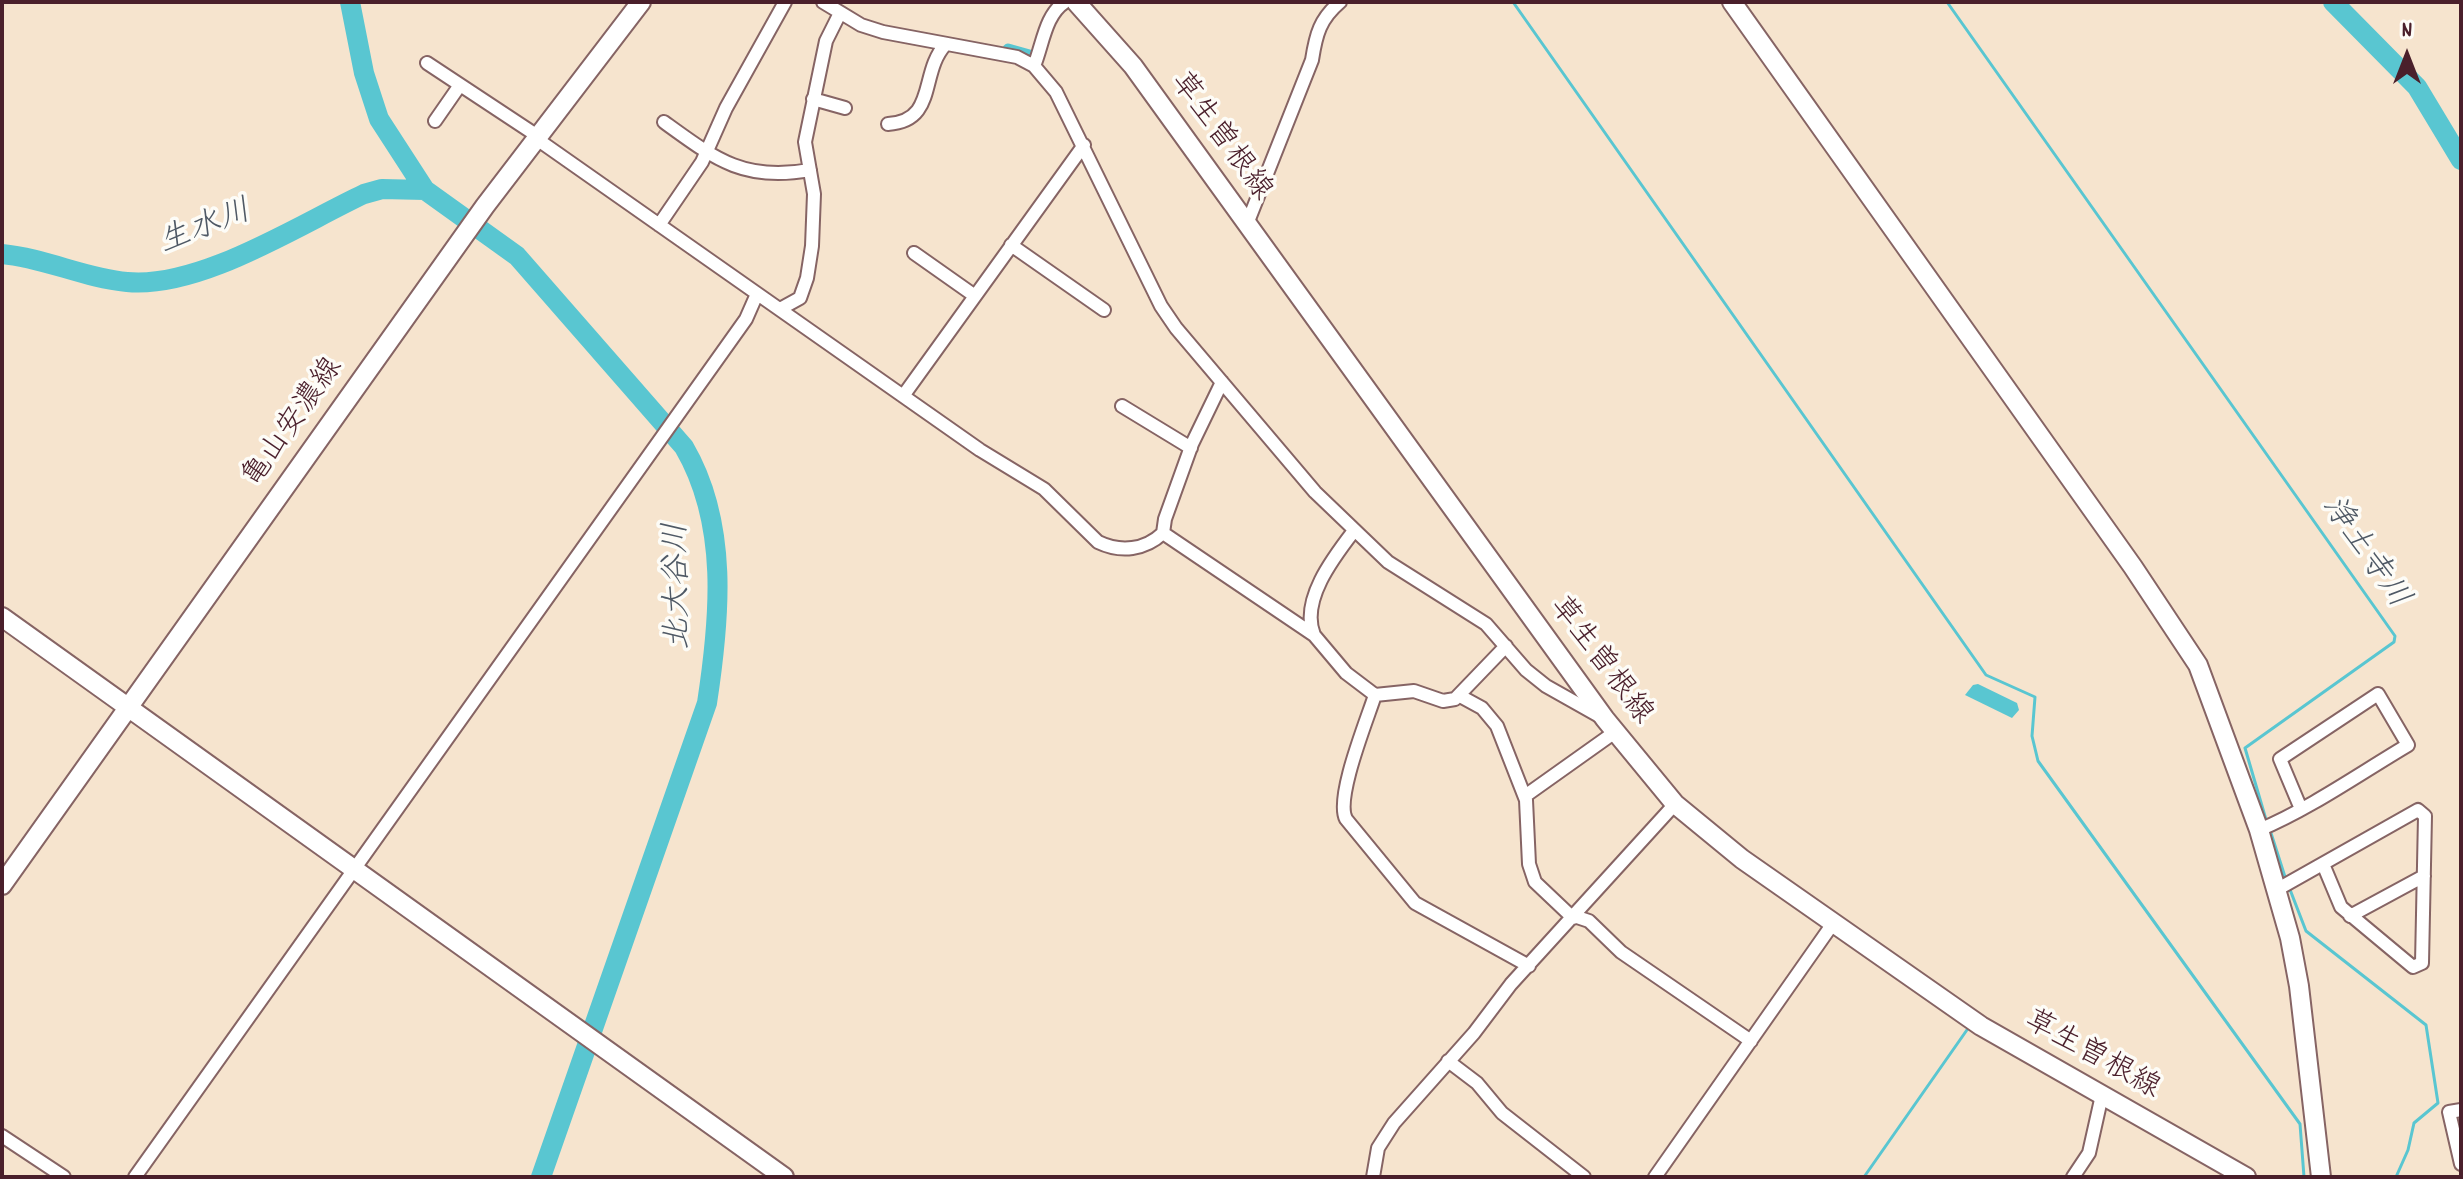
<!DOCTYPE html>
<html>
<head>
<meta charset="utf-8">
<style>
  body { margin:0 }
  #map { position:relative; width:2463px; height:1179px; overflow:hidden; background:#f6e4ce; font-family:Dekko,sans-serif }
  canvas { display:block }
  .frame { position:absolute; inset:0; border:4px solid #4a1f2b; pointer-events:none }
  .north { position:absolute; left:2367px; top:16px; width:80px; height:80px; -webkit-text-stroke:6px #fdfcf7; paint-order:stroke; rotate:0deg; font-size:22px; font-weight:700; line-height:32px; text-align:center; color:#4a1f2b }
  .north::after { content:''; display:block; margin:auto; width:28px; height:36px; background:#4a1f2b; clip-path:polygon(50% 0,100% 100%,50% 72%,0 100%) }
</style>
</head>
<body>
<div id="map">
<canvas width="2463" height="1179"></canvas>
<div class="frame"></div>
<div class="north">N</div>
</div>
<script>
const context = document.querySelector('canvas').getContext('2d');
context.lineJoin = 'round';
function paint(path, color) {
  context.fillStyle = color;
  context.fill(path, 'evenodd');
}
function strokePath(path, color, width, dash) {
  context.strokeStyle = color;
  context.lineWidth = width;
  context.lineCap = dash ? 'butt' : 'round';
  context.setLineDash(dash || []);
  context.stroke(path);
}
function drawText(font, color, halo, rows, align = 'center') {
  context.font = font + ' Dekko,"Klee One",sans-serif';
  context.lineWidth = 7;
  context.setLineDash([]);
  context.textBaseline = 'middle';
  context.strokeStyle = halo;
  context.fillStyle = color;
  for (const [text, x, y, turn = 0] of rows) {
    context.save();
    context.translate(x, y);
    context.rotate((+turn || 0) * Math.PI / 180);
    context.textAlign = isNaN(turn) ? turn : align;
    if (halo) context.strokeText(text, 0, 0);
    context.fillText(text, 0, 0);
    context.restore();
  }
}
paint(new Path2D(`
  M1978 684 2017 703 2019 710 2012 718 1965 695 1973 685Z`), '#59c6d1');
strokePath(new Path2D(`
  M1513 2 1986 675 2035 697 2032 736 2038 761 2300 1124 2304 1177
  M1947 2 2395 636 2394 642 2245 748 2267 823
  M2270 830 2286 880
  M2289 887 2306 931 2426 1025 2438 1103 2414 1123 2408 1150 2396 1177
  M1864 1177 1969 1027`), '#59c6d1', 3);
strokePath(new Path2D(`
  M1008 49 1033 56`), '#59c6d1', 11);
strokePath(new Path2D(`
  M350 2 364 73 379 119 425 190 517 256 684 447C729 524 720 618 707 703L541 1177
  M2333 2 2417 87 2461 160
  M2 254C45 258 84 278 127 282 200 289 298 225 364 194L382 189 425 190`), '#59c6d1', 20);
const street = new Path2D(`
  M823 2 861 25 883 32 1017 57 1034 66 1056 92 1161 306 1176 328 1315 492 1388 562 1486 624 1526 670 1546 686 1601 717
  M427 63 536 135
  M1034 66C1043 44 1045 15 1065 2
  M813 99 845 108
  M435 121 460 85
  M664 122C715 159 744 182 810 170
  M888 124C938 121 919 72 946 44
  M534 137 980 450 1044 489 1098 542C1121 553 1145 550 1163 533L1165 519 1192 444 1222 382
  M1247 224 1312 60C1316 34 1320 19 1340 2
  M659 225 702 162 726 108 785 2
  M1011 245 1104 310
  M914 253 975 296
  M780 309 800 298 807 278 812 246 814 194 805 142 826 41 840 13
  M903 396 1084 145
  M1122 406 1191 448
  M1163 533 1314 635 1346 673 1375 695 1414 691 1443 701 1455 699 1506 646
  M1314 635C1300 601 1333 558 1353 532
  M1375 695C1367 720 1335 798 1346 819L1415 903 1529 966
  M1460 696 1482 708 1497 726 1526 800 1529 864 1535 882 1573 918
  M1525 796 1615 732
  M2259 830C2311 808 2359 774 2408 745L2378 694 2280 759 2301 809
  M2278 889 2418 810 2425 816 2422 963 2413 967 2341 907 2323 864
  M1574 916 1589 921 1621 952 1751 1041
  M2350 916 2424 876
  M1448 1061 1477 1083 1502 1113 1584 1177
  M2461 1110 2449 1112 2461 1164
  M2 1136 64 1177
  M135 1177 746 319 757 294
  M1373 1177 1378 1148 1394 1123 1474 1033 1511 984 1675 804
  M1655 1177 1834 922
  M2073 1177 2089 1153 2102 1095`);
const secondary = new Path2D(`
  M1076 2 1133 66 1605 719 1675 804 1742 859 1981 1026 2246 1177
  M1732 2 2133 567 2198 665 2259 830 2290 938 2299 986 2321 1177
  M2 617 784 1177
  M2 885 485 206 641 2`);
strokePath(street, '#866464', 16);
strokePath(secondary, '#866464', 22);
strokePath(street, '#fff', 12);
strokePath(secondary, '#fff', 18);
drawText('30px', '#4a1f2b', '#fdfcf7', [
  ["草生曽根線",1219,138,54],
  ["亀山安濃線",295,424,-55],
  ["草生曽根線",1599,662,53],
  ["草生曽根線",2091,1057,29]
]);
drawText('italic 32px', '#4f5965', '#fdfcf7', [
  ["生水川",206,230,-21],
  ["浄土寺川",2363,554,55],
  ["北大谷川",681,586,-91]
]);
</script>
</body>
</html>
